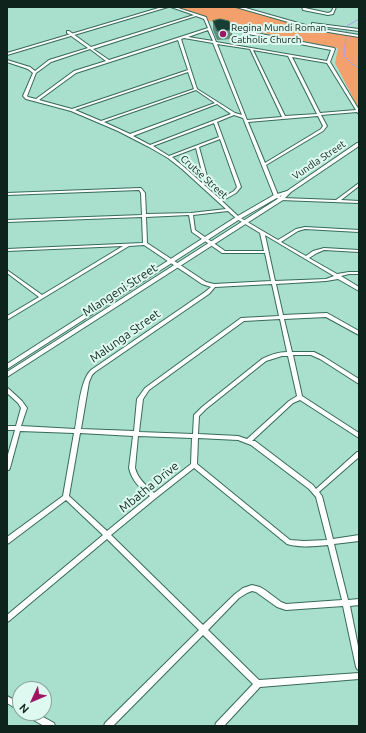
<!DOCTYPE html>
<html>
<head>
<meta charset="utf-8">
<style>
  body { margin:0 }
  #map { position:relative; width:366px; height:733px; overflow:hidden; background:#a8dfcd; font-family:Ubuntu,sans-serif }
  canvas { display:block }
  .frame { position:absolute; inset:0; border:8px solid #0d231c; pointer-events:none }
  .north { position:absolute; left:12px; top:681px; width:40px; height:40px; box-sizing:border-box; background:#def9f0; border:1px solid #8aa39b; border-radius:50%; rotate:226deg; font-size:11px; font-weight:700; line-height:16px; text-align:center; color:#0d231c }
  .north::after { content:''; display:block; margin:auto; width:14px; height:18px; background:#9e1664; clip-path:polygon(50% 0,100% 100%,50% 72%,0 100%) }
</style>
</head>
<body>
<div id="map">
<canvas width="366" height="733"></canvas>
<div class="frame"></div>
<div class="north">N</div>
</div>
<script>
const context = document.querySelector('canvas').getContext('2d');
context.lineJoin = 'round';
function paint(path, color) {
  context.fillStyle = color;
  context.fill(path, 'evenodd');
}
function strokePath(path, color, width, dash) {
  context.strokeStyle = color;
  context.lineWidth = width;
  context.lineCap = dash ? 'butt' : 'round';
  context.setLineDash(dash || []);
  context.stroke(path);
}
function drawText(font, color, halo, rows, align = 'center') {
  context.font = font + ' Ubuntu,sans-serif';
  context.lineWidth = 4;
  context.setLineDash([]);
  context.textBaseline = 'middle';
  context.strokeStyle = halo;
  context.fillStyle = color;
  for (const [text, x, y, turn = 0] of rows) {
    context.save();
    context.translate(x, y);
    context.rotate((+turn || 0) * Math.PI / 180);
    context.textAlign = isNaN(turn) ? turn : align;
    if (halo) context.strokeText(text, 0, 0);
    context.fillText(text, 0, 0);
    context.restore();
  }
}
paint(new Path2D(`
  M177 7H234L319 31 359 37V109L335 63 338 48 248 30 225 22 208 21 205 17Z`), '#f4a06c');
strokePath(new Path2D(`
  M359 19 347 26 344 56 352 64 359 68`), '#af9ef4', 1);
const minor = new Path2D(`
  M171 7H175L206 17 216 42 327 61 331 50 243 33 226 25V24L227 23 245 31 334 48 335 49 330 62 359 110V114L357 112 321 115 327 126 323 131 266 165 278 195 282 198 336 200 359 183V186L341 200 359 201V203L280 200 274 196 243 118 234 115 217 122 241 187 236 193 222 201 239 217 278 240 296 229 305 227 359 230V232L305 229 298 231 281 242 306 256 313 251 324 248 359 250V252L324 250 317 253 309 258 337 274 349 272H359V274H349L341 276 359 287V291L338 279 326 281 276 284 283 315 327 313 359 331V335L326 317 284 319 292 352H314L324 357 359 379V384L320 359 311 355H293L302 396 359 433V438L300 400 293 403 252 441H255L313 485 316 489 357 452H359V457L319 492 322 496 333 539 359 535V541L334 544 348 600 359 599V605L350 606 359 651V670L357 669 356 667 343 606 286 610 277 607 256 592 252 591 247 593 239 598 208 630 259 680 359 673V679L260 687 224 726H215L216 723 253 684 203 635 113 726H104L105 723 199 630 107 539 9 621 7 622V615L103 535 66 500 9 543 7 544V537L63 496 74 433 20 431 10 468 9 470H7V458L15 430H7V426H16L21 408 18 403 7 393V388L9 389 22 401 27 408 21 426 75 429C78 413 80 380 91 370L205 292 211 287 202 284 144 245 129 246 7 320V316L39 297 7 273V270L42 295 123 246 7 251V249L143 243 142 217 7 222V220L142 215 141 193 139 190 7 195V193L140 188H141L145 193 146 214 191 213 226 209 182 169 168 158 149 147 118 131 71 111 26 99 23 96 33 73 28 69 7 62V60L30 67 35 71 49 60 88 48 67 33V31H69L91 47 194 15ZM196 16 204 19 208 28 109 60 93 49ZM208 30 213 41 188 37ZM184 38 213 43 242 115 235 113 197 89 181 39ZM178 40 188 70 72 109 39 100 76 73ZM217 44 250 49 282 117 247 120ZM90 49 106 61 74 71 36 99 28 97 27 96 36 73 51 62ZM253 50 288 56 317 114 285 116ZM292 57 327 63 356 110 320 113ZM188 72 194 89 101 121 75 110ZM196 90 215 103 130 134 104 122ZM217 104 231 114 150 145 133 136ZM318 116 323 126 321 129 265 163 248 122ZM214 123 219 137 169 156 153 146ZM220 139 237 187 234 191 220 199 204 185 208 180 199 147ZM196 148 204 180 202 183 184 167 172 157ZM228 211 237 219 260 233 264 251H225L195 230 193 215ZM189 215 192 232 222 253H265L271 281 214 284 206 282 147 243 146 217ZM265 235 334 276 326 279 275 281ZM272 284 279 316 241 318 145 388 137 399 134 431 81 429 89 382 92 375 95 372 209 294 215 287ZM280 319 287 352C278 352 270 355 262 359L202 407 194 415 193 434 139 432 143 399 149 390 244 321ZM282 356H288L297 396 289 401 247 439 238 436 198 434 199 416 206 409 266 361ZM80 433 133 436 129 468C132 481 140 488 150 496L107 531 69 496ZM138 436 192 438 191 464 154 493C146 485 138 479 135 468ZM198 438 238 440 251 445 309 489 316 497 327 540 304 541 290 540 197 464ZM194 468 287 544C300 548 315 546 328 545L342 600 286 604 281 602 265 590 260 587 252 585 243 588 235 594 203 625 111 535 156 498Z
  M302 7H304L305 8 328 13 331 12 334 7H336L333 14 328 15 303 10Z
  M7 696 20 703V711L7 703Z
  M25 713H36L54 723 55 726H44L26 716Z`);
const tertiary = new Path2D(`
  M357 143H359V146L291 192 283 200 7 377V372L279 198 282 195 240 219 7 369V364L236 217 274 195 287 191Z`);
const secondary = new Path2D(`
  M162 7H168L7 55V53Z
  M236 7H242L316 28 359 35V37L316 30Z
  M312 23 359 29V31L313 25H312Z`);
strokePath(minor, '#366a5b', 2);
strokePath(tertiary, '#366a5b', 2);
strokePath(secondary, '#366a5b', 2);
paint(minor, '#fff');
paint(tertiary, '#fff');
paint(secondary, '#fff');
paint(new Path2D(`
  M213 21 232 30V39L217 40 213 30Z`), '#5f8e80');
const building = new Path2D(`
  M220 19 229 21 232 30 217 31 213 21Z`);
paint(building, '#163e33');
strokePath(building, '#426e61', 1);
for (const [x, y, r, color] of [
  [223,34,4,"#9e1664"]
]) {
  const dot = new Path2D();
  dot.arc(x, y, r, 0, 2 * Math.PI);
  context.fillStyle = color;
  context.fill(dot);
  strokePath(dot, '#def9f0', 1.5);
}
drawText('10px', '#0d231c', '#def9f0', [
  ["Regina Mundi Roman",231,28],
  ["Catholic Church",231,40]
], 'left');
drawText('10px', '#0d231c', '#def9f0', [
  ["Vundla Street",319,160,-34],
  ["Crutse Street",204,177,42]
]);
drawText('12px', '#0d231c', '#def9f0', [
  ["Mlangeni Street",120,290,-33],
  ["Malunga Street",125,336,-35],
  ["Mbatha Drive",149,487,-39]
]);
</script>
</body>
</html>
